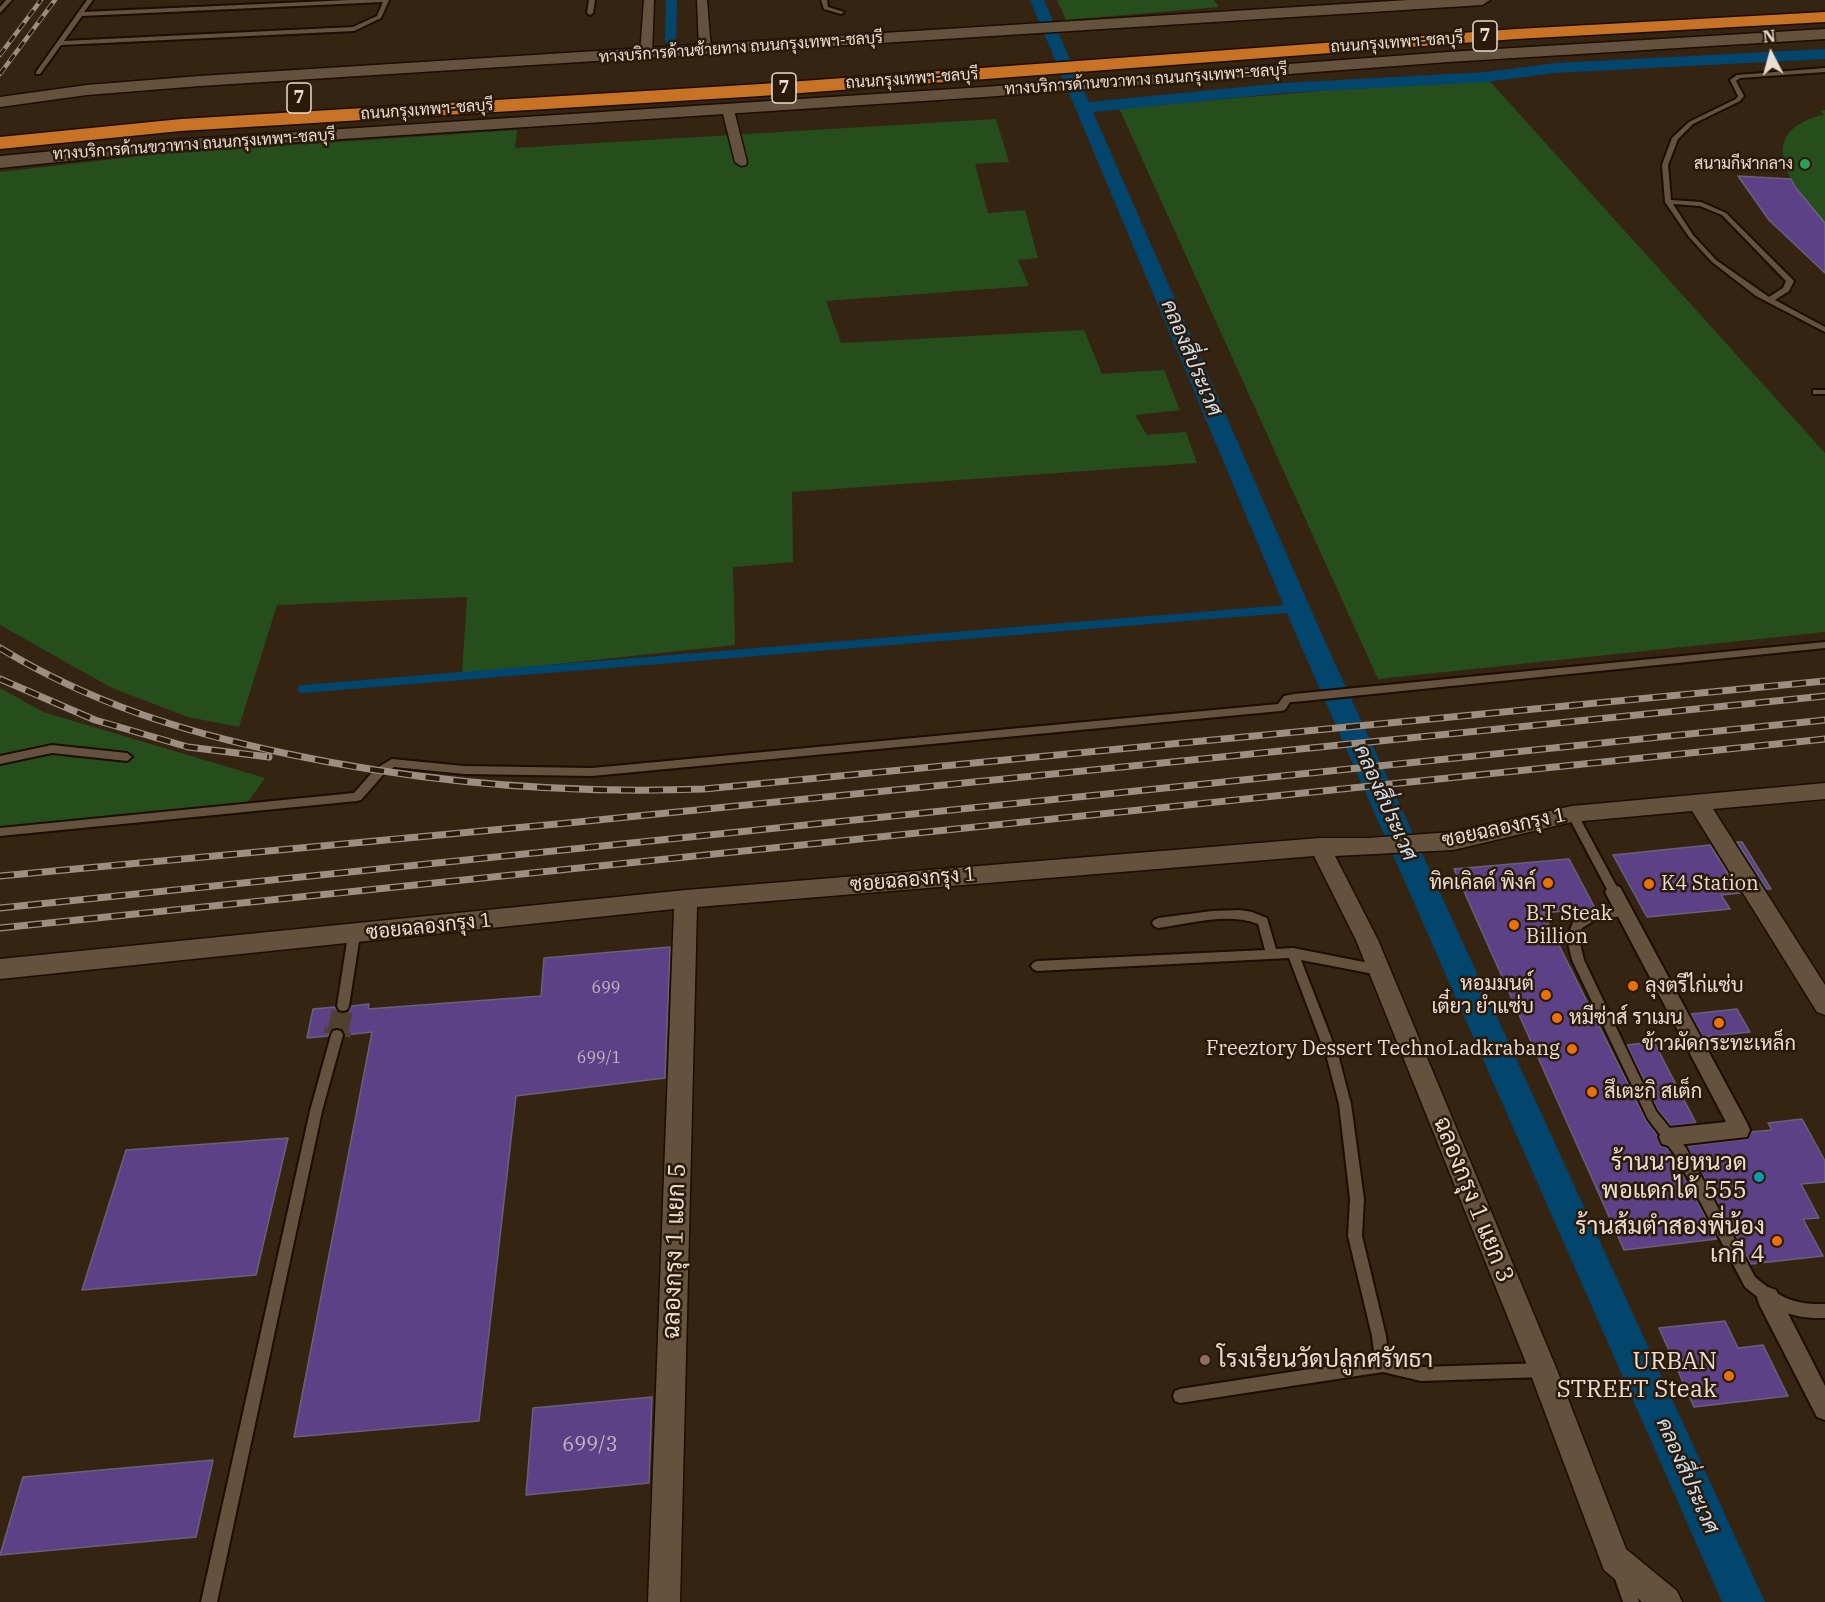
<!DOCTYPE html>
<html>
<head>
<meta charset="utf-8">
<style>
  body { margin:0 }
  #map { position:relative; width:1825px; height:1602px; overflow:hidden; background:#352412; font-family:"IBM Plex Serif",serif }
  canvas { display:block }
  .north { position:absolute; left:1741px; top:24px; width:60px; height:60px; -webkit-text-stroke:4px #2b1a09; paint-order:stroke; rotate:354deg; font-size:16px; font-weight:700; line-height:24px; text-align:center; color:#e9ddd2 }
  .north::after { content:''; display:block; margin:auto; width:21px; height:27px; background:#e9ddd2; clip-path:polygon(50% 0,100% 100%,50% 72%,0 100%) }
</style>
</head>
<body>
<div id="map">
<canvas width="1825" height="1602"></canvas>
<div class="north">N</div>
</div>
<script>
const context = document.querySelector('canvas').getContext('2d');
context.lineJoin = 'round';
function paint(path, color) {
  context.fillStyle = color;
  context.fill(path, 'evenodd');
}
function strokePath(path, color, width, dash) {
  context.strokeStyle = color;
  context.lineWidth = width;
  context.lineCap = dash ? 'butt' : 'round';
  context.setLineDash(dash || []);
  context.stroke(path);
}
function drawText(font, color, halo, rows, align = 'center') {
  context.font = font + ' "IBM Plex Serif",Sarabun,serif';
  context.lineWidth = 5;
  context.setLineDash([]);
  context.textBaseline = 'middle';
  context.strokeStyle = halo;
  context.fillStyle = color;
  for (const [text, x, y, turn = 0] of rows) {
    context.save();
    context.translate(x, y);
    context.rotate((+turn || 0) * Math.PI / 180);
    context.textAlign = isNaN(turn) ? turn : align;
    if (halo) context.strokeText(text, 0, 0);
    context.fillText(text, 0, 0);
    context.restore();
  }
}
paint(new Path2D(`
  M1057 0H1214L1219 7 1066 20Z
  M1486 77 1825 453V632L1378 679 1119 108Z
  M1820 110H1825V223C1805 201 1759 150 1798 125 1806 120 1815 116 1824 115Z
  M996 119 1009 162 975 164 988 213 1025 210 1038 258 1018 260 1029 286 826 301 841 343 1084 330 1102 374 1164 370 1180 410 1135 415 1147 435 1186 432 1197 463 792 492 793 562 733 567 735 645 462 674 467 597 277 605 239 727 188 717 112 688 0 625V172L158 154 517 130 515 148Z
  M0 688 43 712 265 778 245 806 0 829Z`), '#264e1c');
paint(new Path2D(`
  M666 0H677L676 41 666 44 665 40Z`), '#02456d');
strokePath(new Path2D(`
  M302 689 1298 608`), '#02456d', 8);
paint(new Path2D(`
  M1030 0H1044L1089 102 1283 83 1486 72 1555 63 1825 49V59L1555 73 1486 82 1283 93 1093 112 1323 637 1765 1602H1722L1297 637Z`), '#02456d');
const building = new Path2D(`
  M1738 176 1791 179 1796 188 1825 223V273L1769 220Z
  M1737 842H1742L1771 889H1767Z
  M1710 845 1740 893 1721 895 1730 909 1647 917 1613 855Z
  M1569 859 1595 908 1543 913 1646 1120 1657 1135 1660 1145 1667 1148 1674 1157 1717 1239 1624 1250 1454 869Z
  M670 947 665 1078 516 1096 479 1421 294 1437 372 1032 345 1035 342 1029 336 1028 331 1030 328 1036 307 1038 313 1009 335 1007 338 1012 344 1013 349 1011 351 1006 369 1004 368 1009 541 996 544 958Z
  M1737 1009 1750 1032 1703 1037 1691 1014Z
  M1654 1042 1696 1123 1671 1126 1658 1110 1627 1045Z
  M1802 1119 1825 1161V1182L1801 1184 1819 1218 1803 1219 1823 1256 1751 1264 1687 1146 1747 1139 1751 1132 1772 1130 1768 1123Z
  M288 1138 256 1275 82 1290 126 1150Z
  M1725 1321 1738 1348 1763 1345 1788 1396 1694 1407 1659 1328Z
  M652 1397 649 1483 526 1495 533 1408Z
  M213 1460 196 1537 0 1555 23 1477Z`);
paint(building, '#5c4187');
strokePath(building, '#686179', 1.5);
strokePath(new Path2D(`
  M338 1032 343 1006`), '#50402f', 21, [21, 10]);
strokePath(new Path2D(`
  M337 1035 338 1030`), '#50402f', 27, [27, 14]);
const service = new Path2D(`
  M6 0H12L0 13V7Z
  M87 0H93L84 12 350 0H389L381 18 354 31 61 45 40 74H36V72ZM383 2 377 16 353 27 64 41 82 16Z
  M589 0H595L593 13 590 15 587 13Z
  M821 0H827L828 7 844 12 841 14 824 9Z
  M1825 68V72L1740 78 1736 81 1744 96 1740 101 1693 124 1678 139 1668 165 1671 200 1701 202 1726 213 1794 281 1789 291 1775 300 1825 327V332L1756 296 1712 262 1689 237 1665 202 1662 165 1672 138 1689 122 1736 99 1738 96 1730 80 1737 75ZM1673 204 1700 206 1722 215 1786 281 1783 288 1769 297 1716 260 1693 235Z
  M1813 390H1825V394H1813Z
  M1825 642V648L1294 702H1290L1285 710 1281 711 592 776 464 774 394 767 383 775 361 800 357 801 0 836V828L354 793 375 769 392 759 464 766 592 768 1278 704 1284 696 1294 694Z
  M52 745 127 753 132 757 127 761 52 753 0 764V756Z
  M1572 810 1576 811 1618 889 1620 892 1618 895 1614 897 1610 895 1567 814 1568 811Z
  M1625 907 1629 909 1631 912 1629 915 1595 920 1582 928 1579 939 1584 960 1656 1111 1686 1148 1755 1277C1779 1297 1793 1305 1825 1304V1318C1790 1319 1771 1309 1745 1287L1676 1156 1648 1119 1572 960 1567 939 1573 922 1593 911Z
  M1240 910 1252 912 1267 918 1276 949 1293 948 1379 965 1383 966 1385 970 1383 974 1379 975 1301 960 1339 1058 1351 1104 1364 1199 1362 1236 1386 1336 1389 1359 1421 1367 1543 1363 1548 1365 1550 1370 1548 1375 1543 1377 1421 1381 1383 1372 1180 1403 1175 1401 1173 1396 1175 1391 1180 1389 1375 1359 1372 1336 1348 1236 1350 1199 1339 1104 1327 1058 1289 958 1037 971 1033 969 1031 966 1033 963 1037 961 1265 950 1258 924C1227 912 1190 924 1158 928L1154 926 1152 923 1154 920 1158 918 1212 911Z
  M354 930 358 932 360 935 349 1006 347 1010 343 1011 339 1010 337 1006 348 935 350 932Z
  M337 1030 341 1031 343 1035 322 1111 217 1602H201L310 1111 331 1035 333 1031Z
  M1622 1568 1627 1571 1639 1602H1623L1614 1576 1617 1571Z`);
const pedestrian = new Path2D(`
  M1614 885 1620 887 1747 1123 1750 1130 1747 1137 1669 1146 1662 1144 1659 1137 1662 1130 1669 1128 1726 1122 1605 892 1608 887Z
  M1768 1287 1776 1290 1825 1386V1420L1817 1417 1760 1306 1757 1298 1760 1290Z`);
const minor = new Path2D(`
  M644 0H654L652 54 646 57 640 54Z
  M697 0H707L711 50 705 53 699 50Z
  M728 106 734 110 747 162 746 165 741 166 735 162 722 110Z
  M1825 783V799L1713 809 1825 985V1015L1817 1012 1692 811 1572 822 1453 850 1335 856 1378 940 1557 1370 1626 1549 1677 1591 1682 1602H1642L1604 1570 1529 1370 1356 940 1314 856 697 907 680 1602H648L674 909 0 979V959L686 890 1320 838H1368L1453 832 1572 806Z`);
const secondary = new Path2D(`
  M1408 0H1490L1482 5 200 86 87 95 0 107V97L87 85 200 76Z
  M1825 29V39L1448 62 984 97 174 150 0 168V156L174 140 984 87 1448 52Z`);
const motorway = new Path2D(`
  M1825 12V22L1516 39 761 96 181 131 0 149V137L181 119 761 84 1516 29Z`);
strokePath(service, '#1c0d00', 4);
strokePath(pedestrian, '#1c0d00', 4);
strokePath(minor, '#1c0d00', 3);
strokePath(secondary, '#1c0d00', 3);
strokePath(motorway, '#1c0d00', 3);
paint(service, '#64513e');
paint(pedestrian, '#64513e');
paint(minor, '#64513e');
paint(secondary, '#64513e');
paint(motorway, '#c77224');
const railFar1 = new Path2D(`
  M0 55 41 0
  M0 74 55 0`);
const rail = new Path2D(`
  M0 648C92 704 184 732 288 754 426 783 563 794 704 789L1825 681
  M0 679 95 720 188 747 269 757
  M0 876 568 823 1825 696
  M0 908 1825 720
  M0 928 1825 739`);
strokePath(railFar1, '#9c8e80', 4.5);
strokePath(rail, '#9c8e80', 7);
strokePath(railFar1, '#2b1a09', 3, [8]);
strokePath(rail, '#2b1a09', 4.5, [14]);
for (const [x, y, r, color] of [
  [1805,164,6,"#2e9e5b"],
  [1548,883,6,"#e8710a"],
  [1649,884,6,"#e8710a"],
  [1514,925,6,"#e8710a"],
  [1633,986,6,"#e8710a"],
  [1546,995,6,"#e8710a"],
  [1557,1018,6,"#e8710a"],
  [1719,1023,6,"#e8710a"],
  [1572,1049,6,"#e8710a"],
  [1592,1092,6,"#e8710a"],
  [1759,1177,6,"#0f9aa8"],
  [1777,1241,6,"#e8710a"],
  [1205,1360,6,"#8d6e63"],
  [1729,1376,6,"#e8710a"]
]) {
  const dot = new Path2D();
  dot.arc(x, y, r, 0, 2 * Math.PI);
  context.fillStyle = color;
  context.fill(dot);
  strokePath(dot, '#2b1a09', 2);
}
drawText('16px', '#e9ddd2', '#2b1a09', [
  ["ถนนกรุงเทพฯ-ชลบุรี",1397,43,-4],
  ["ทางบริการด้านซ้ายทาง ถนนกรุงเทพฯ-ชลบุรี",741,48,-4],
  ["ถนนกรุงเทพฯ-ชลบุรี",912,79,-4],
  ["ทางบริการด้านขวาทาง ถนนกรุงเทพฯ-ชลบุรี",1146,80,-4],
  ["ถนนกรุงเทพฯ-ชลบุรี",427,110,-4],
  ["ทางบริการด้านขวาทาง ถนนกรุงเทพฯ-ชลบุรี",194,145,-4]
]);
drawText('16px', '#e9ddd2', '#2b1a09', [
  ["สนามกีฬากลาง",1793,164]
], 'right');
drawText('16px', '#c6b6bf', null, [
  ["699",606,988],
  ["699/1",599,1058]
]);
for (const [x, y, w] of [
  [1485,36,24],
  [784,88,24],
  [299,98,24]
]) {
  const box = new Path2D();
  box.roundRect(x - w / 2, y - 15, w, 30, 4.5);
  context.fillStyle = '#2b1a09';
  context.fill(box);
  strokePath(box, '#e9ddd2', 1.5);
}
drawText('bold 18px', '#e9ddd2', null, [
  ["7",1485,36],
  ["7",784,88],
  ["7",299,98]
]);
drawText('20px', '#e9ddd2', '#2b1a09', [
  ["ซอยฉลองกรุง 1",1504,828,-12],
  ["ซอยฉลองกรุง 1",913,880,-5],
  ["ซอยฉลองกรุง 1",429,927,-6]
]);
drawText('20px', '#e9ddd2', '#2b1a09', [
  ["ทิคเคิลด์ พิงค์",1536,883,"right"],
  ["K4 Station",1661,884],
  ["B.T Steak",1526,914],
  ["Billion",1526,937],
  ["หอมมนต์",1534,984,"right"],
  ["เตี๋ยว ยำแซ่บ",1534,1007,"right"],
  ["ลุงตรีไก่แซ่บ",1645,986],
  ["หมีซ่าส์ ราเมน",1569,1018],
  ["ข้าวผัดกระทะเหล็ก",1719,1044,"center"],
  ["Freeztory Dessert TechnoLadkrabang",1560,1049,"right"],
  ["สึเตะกิ สเต็ก",1604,1092]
], 'left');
drawText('20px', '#c6b6bf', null, [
  ["699/3",590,1445]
]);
drawText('italic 21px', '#ccdeee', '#2b1a09', [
  ["คลองสี่ประเวศ",1191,358,67],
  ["คลองสี่ประเวศ",1385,803,66],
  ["คลองสี่ประเวศ",1687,1476,66]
]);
drawText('24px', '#e9ddd2', '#2b1a09', [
  ["ร้านนายหนวด",1747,1163],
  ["พอแดกได้ 555",1747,1191],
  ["ร้านส้มตำสองพี่น้อง",1765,1227],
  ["เกกี 4",1765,1255],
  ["โรงเรียนวัดปลูกศรัทธา",1217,1360,"left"],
  ["URBAN",1717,1362],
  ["STREET Steak",1717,1390]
], 'right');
drawText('24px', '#e9ddd2', '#2b1a09', [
  ["ฉลองกรุง 1 แยก 3",1473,1200,68],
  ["ฉลองกรุง 1 แยก 5",675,1251,-88]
]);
</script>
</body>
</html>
